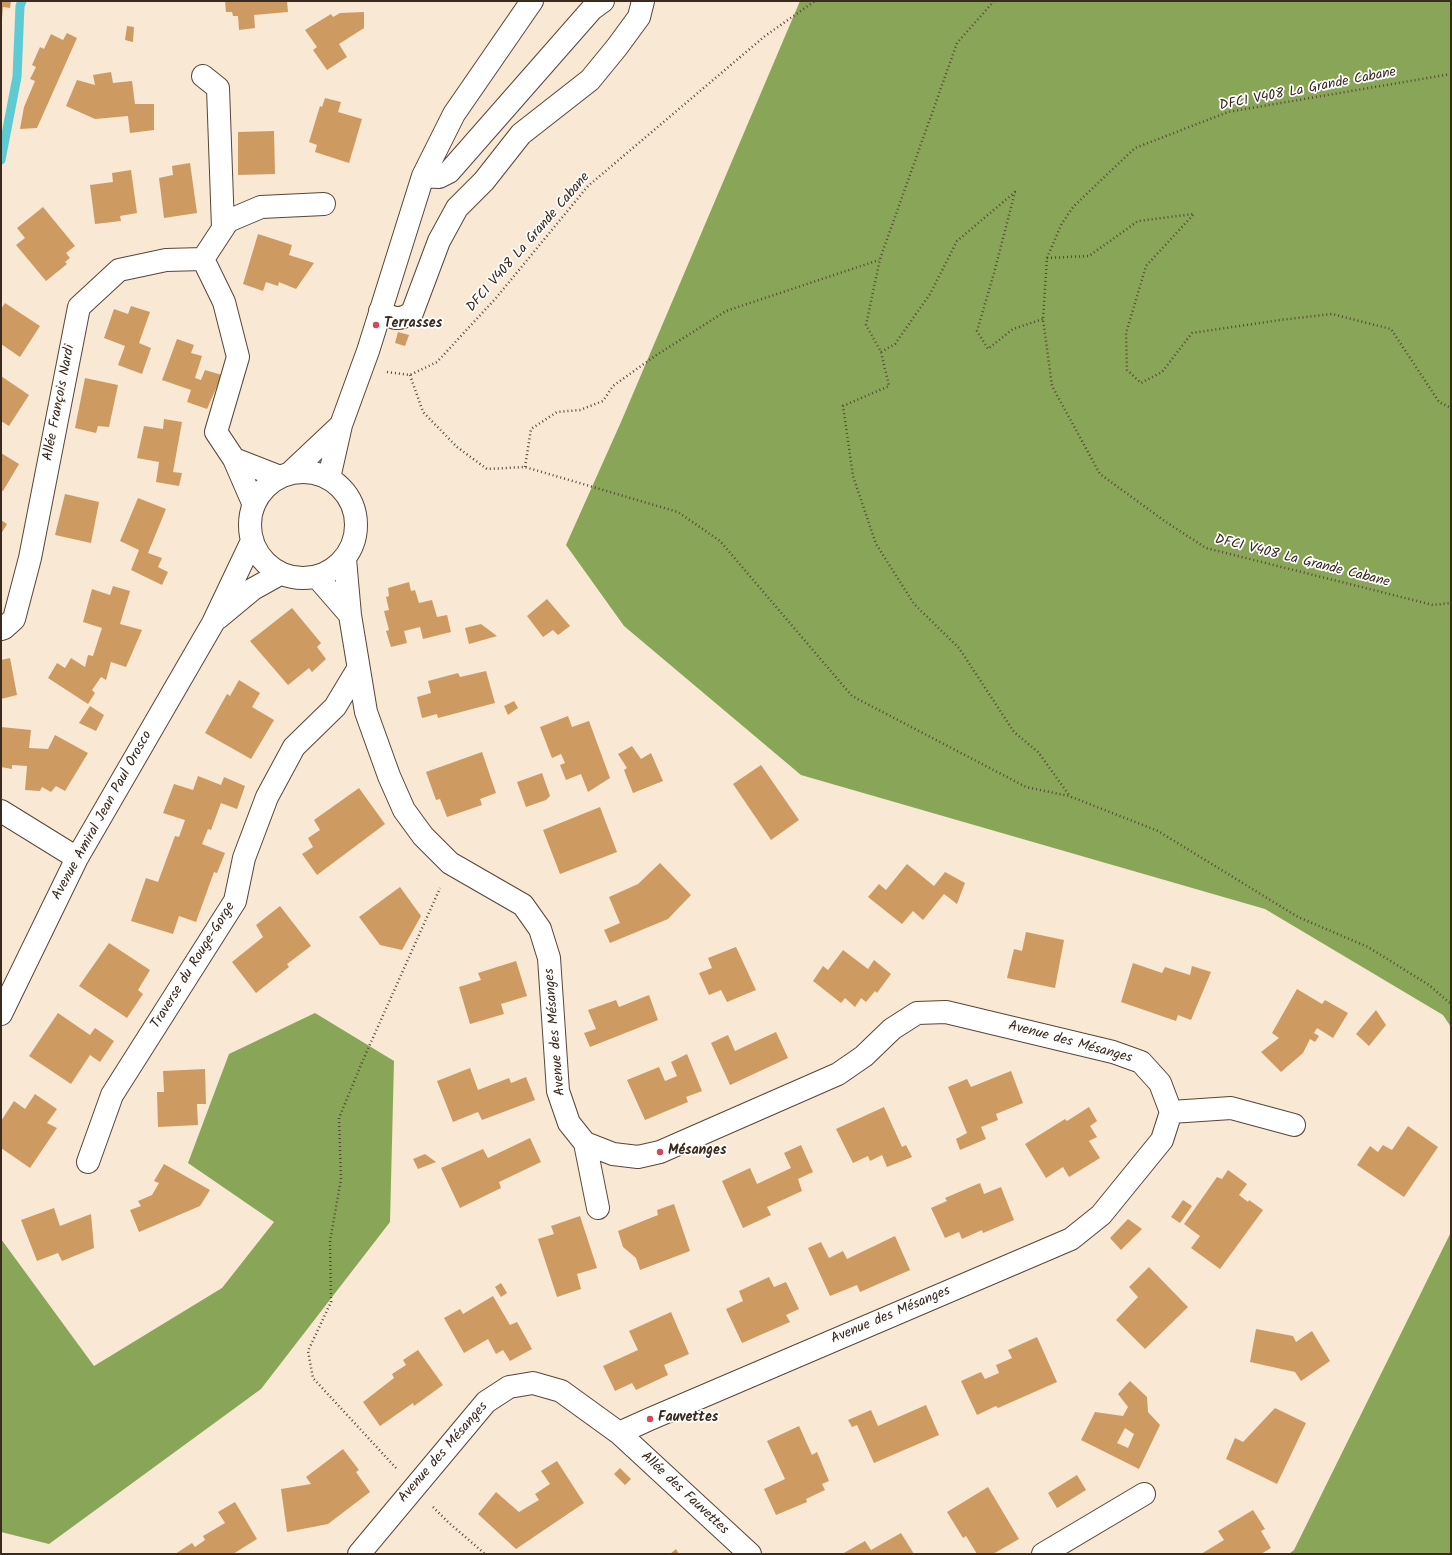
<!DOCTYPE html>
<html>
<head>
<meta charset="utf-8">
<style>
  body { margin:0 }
  #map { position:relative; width:1452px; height:1555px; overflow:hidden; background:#f8e8d4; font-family:Kalam,sans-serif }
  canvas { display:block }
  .frame { position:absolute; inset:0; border:2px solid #3b2a1e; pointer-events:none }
</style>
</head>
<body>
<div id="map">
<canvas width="1452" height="1555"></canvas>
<div class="frame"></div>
</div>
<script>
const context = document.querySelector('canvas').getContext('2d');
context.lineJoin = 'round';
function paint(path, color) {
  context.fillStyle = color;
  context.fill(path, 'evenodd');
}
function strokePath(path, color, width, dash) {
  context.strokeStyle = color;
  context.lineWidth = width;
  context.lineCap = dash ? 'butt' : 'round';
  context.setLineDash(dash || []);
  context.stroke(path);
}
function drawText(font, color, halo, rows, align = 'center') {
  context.font = font + ' Kalam,sans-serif';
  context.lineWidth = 3.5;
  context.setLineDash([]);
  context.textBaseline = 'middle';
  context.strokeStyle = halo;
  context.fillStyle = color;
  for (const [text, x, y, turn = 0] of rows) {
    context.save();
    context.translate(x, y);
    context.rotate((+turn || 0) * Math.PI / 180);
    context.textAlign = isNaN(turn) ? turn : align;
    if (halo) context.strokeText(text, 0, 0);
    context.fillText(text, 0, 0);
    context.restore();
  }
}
paint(new Path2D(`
  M800 1H1451V1027L1443 1015 1265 909 801 775 624 626 566 545 621 422Z
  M315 1013 394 1061 390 1222 261 1389 49 1544 1 1532V1239L94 1366 222 1288 274 1222 188 1163 229 1054Z
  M1451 1232V1554H1289L1294 1550Z`), '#89a557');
strokePath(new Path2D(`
  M1 160 17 77 20 6 22 1`), '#5ecad4', 9);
paint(new Path2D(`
  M1 1H11L10 8 3 7 2 19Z
  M225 1H287L288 12 254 15 255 28 239 30 238 16H233L232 12H226Z
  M364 12V28L339 44 347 57 327 70 313 50 317 47 305 30 331 14 333 17 340 13Z
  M127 26 134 27 133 42 125 40Z
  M67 33 77 38 37 128 20 129 24 107 35 81 30 79 36 67 32 65 40 47 44 49 51 34 63 40Z
  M111 72 113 83 132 81 135 104H154V130L130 133 128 116 95 119 66 106 77 80 95 85 93 75Z
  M325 98 341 102 338 112 362 119 349 163 315 152 317 145 309 142 320 106 322 107Z
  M274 131 275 174 238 175V132Z
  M190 163 197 213 164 218 159 178 173 175 172 166Z
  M131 170 137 213 120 216 121 221 95 224 90 185 113 182 112 173Z
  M43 207 75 246 66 253 70 258 65 262 67 264 46 281 16 245 25 238 17 228Z
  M258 234 292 245 289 255 314 263 296 289 279 282 278 286 266 282 263 291 243 284Z
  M5 303 40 326 20 357 1 344V309Z
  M131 306 150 312 139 343 151 348 142 374 118 365 125 346 104 338 114 309 128 314Z
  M398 332 409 335 405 346 395 343Z
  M177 339 194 345 191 353 202 356 195 378 201 380 205 370 222 375 207 409 187 402 191 390 162 380Z
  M1 376 29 395 9 426 1 421Z
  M85 378 118 385 109 427 98 426 96 433 75 428Z
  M164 419 182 422 173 472 182 473 179 486 156 482 159 462 137 458 144 426 163 429Z
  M1 453 19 464 3 491 1 490Z
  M65 494 99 502 91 543 55 535Z
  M138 498 166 509 148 553 162 558 158 567 168 572 162 585 131 570 139 550 120 541Z
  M1 520 7 524 1 534Z
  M409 582 411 591 415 590 419 603 432 600 437 617 447 615 451 632 423 639 420 627 404 631 407 643 391 647 386 631 389 630 384 611 389 610 386 597 389 596 388 588Z
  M113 586 130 591 120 624 142 630 126 667 111 662 106 680 101 677 92 690 95 693 88 704 48 678 57 663 65 668 71 658 85 667 88 655 93 656 102 628 83 622 92 589 110 595Z
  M547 599 570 626 558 635 553 630 543 637 527 616Z
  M292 608 321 643 317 647 326 659 312 672 309 668 288 685 250 641Z
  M481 624 497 636 469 644 465 628Z
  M10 658 17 695 1 699V660Z
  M486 671 495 703 438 718 437 714 422 718 417 697 431 693 428 681 458 673 460 677Z
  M239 680 260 693 252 707 274 720 251 759 205 733 227 694 230 696Z
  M514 701 518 708 508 715 504 706Z
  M90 706 104 715 96 731 79 723Z
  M568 716 572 727 589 721 610 778 588 792 581 774 566 780 560 765 565 763 561 754 552 758 540 727Z
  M1 727 31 730 29 748 48 749 55 735 88 753 65 791 56 786 51 792 42 787 40 791 25 790 27 766 12 765V769L1 767Z
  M632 746 641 759 651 753 663 781 633 793 624 770 627 768 618 754Z
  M482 752 496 793 480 799 482 805 447 817 440 799 436 800 426 772Z
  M761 765 799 820 771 840 733 784Z
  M542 773 550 796 546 800 526 807 517 782Z
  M198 776 221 785 224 777 245 786 237 809 221 803 211 830 208 829 202 844 225 853 217 873 214 872 196 922 179 916 173 934 131 921 146 878 158 882 175 836 179 837 185 820 163 813 174 784 193 790Z
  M359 788 385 824 317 875 302 854 313 847 308 838 320 830 314 820Z
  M600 807 617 852 560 874 543 830Z
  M660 863 691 895 668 919 610 943 604 930 620 923 609 897 638 884Z
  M907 864 934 886 945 872 965 883 957 904 944 894 923 920 913 911 902 924 868 897 879 884 886 890Z
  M400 887 421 916 402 950 380 945 359 917Z
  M280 906 311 946 287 964 289 967 256 993 232 962 263 937 256 925Z
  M1026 932 1064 940 1055 988 1007 978 1014 949 1022 951Z
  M109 943 150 970 138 990 143 994 127 1018 79 986Z
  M736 947 756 990 727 1002 721 990 709 995 699 973 712 968 708 958Z
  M843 950 868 969 874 960 891 974 877 993 875 991 866 1002 861 998 855 1007 845 998 841 1003 813 981 823 966 828 970Z
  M516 961 527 996 501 1004 504 1014 470 1024 459 987 481 980 478 973Z
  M1133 963 1162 973 1165 967 1190 975 1192 966 1211 972 1191 1020 1178 1015 1176 1021 1121 1002Z
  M1297 989 1322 1004 1325 1000 1348 1013 1333 1038 1317 1028 1314 1033 1319 1036 1315 1042 1310 1039 1303 1053 1281 1072 1261 1052 1279 1038 1272 1033Z
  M649 995 658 1020 590 1047 584 1033 596 1029 588 1010 616 1000 619 1007Z
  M1376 1010 1386 1025 1369 1046 1356 1034Z
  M58 1013 90 1035 95 1028 114 1041 100 1062 90 1055 71 1084 29 1056Z
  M776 1032 788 1058 730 1085 711 1043 728 1035 735 1051Z
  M687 1054 702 1091 686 1097 688 1102 645 1120 627 1080 659 1067 665 1081 677 1076 671 1062Z
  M470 1068 478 1090 509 1078 511 1083 526 1077 535 1100 482 1120 478 1112 453 1122 437 1081Z
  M205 1069 206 1104H197L198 1125 158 1127 157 1092H164L163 1071Z
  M1011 1071 1023 1103 996 1114 998 1120 981 1127 986 1139 960 1150 956 1139 967 1133 948 1087 967 1079 971 1087Z
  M35 1094 57 1109 47 1123 57 1128 30 1168 1 1148V1121L14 1101 25 1109Z
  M884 1107 902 1147 906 1145 912 1157 887 1167 882 1155 870 1161 868 1156 853 1163 836 1129Z
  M1089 1107 1097 1121 1090 1126 1097 1137 1089 1141 1100 1158 1069 1177 1063 1167 1046 1178 1025 1144 1065 1119 1067 1121Z
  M1408 1126 1438 1147 1404 1197 1357 1165 1370 1146 1378 1152 1383 1145 1392 1150Z
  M530 1138 541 1162 499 1182 501 1188 460 1208 441 1168 483 1149 488 1158Z
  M801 1145 813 1172 798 1179 802 1191 767 1207 771 1215 743 1228 722 1181 750 1168 757 1184 791 1168 784 1153Z
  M425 1154 436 1162 418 1169 413 1159Z
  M164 1164 210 1190 200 1206 139 1232 130 1210 141 1206 138 1201 152 1195 159 1183 154 1181Z
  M1228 1170 1247 1184 1239 1195 1248 1202 1249 1200 1263 1210 1220 1269 1191 1248 1200 1236 1184 1224 1217 1177 1222 1179Z
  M980 1183 984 1194 1001 1187 1014 1220 983 1233 982 1230 962 1239 959 1232 945 1238 931 1208 947 1201 945 1198Z
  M1183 1200 1192 1206 1180 1223 1171 1217Z
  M674 1204 690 1251 640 1270 636 1258 623 1247 618 1231 658 1215 657 1210Z
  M54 1208 60 1226 91 1214 94 1248 62 1261 58 1253 37 1261 21 1220Z
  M580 1216 597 1268 577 1274 581 1289 557 1297 538 1239 554 1234 551 1226Z
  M1128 1219 1142 1229 1121 1250 1110 1238Z
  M895 1236 910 1270 860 1292 857 1285 830 1296 808 1248 821 1242 829 1258 843 1251 847 1259Z
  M1149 1267 1188 1307 1145 1349 1116 1320 1138 1297 1129 1287Z
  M769 1277 774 1287 786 1282 799 1309 786 1315 790 1322 742 1343 726 1309 743 1301 739 1291Z
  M501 1283 507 1293 501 1297 495 1287Z
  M493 1296 510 1325 517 1322 532 1349 510 1361 503 1350 496 1354 488 1339 464 1353 444 1318 460 1309 463 1314Z
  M671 1312 689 1354 664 1365 668 1375 636 1390 632 1383 615 1391 603 1366 638 1350 629 1331Z
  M1256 1329 1293 1336 1296 1342 1312 1331 1330 1361 1301 1381 1295 1372 1250 1362Z
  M1037 1337 1057 1382 998 1408 996 1406 977 1415 961 1381 981 1372 985 1379 999 1373 996 1365 1012 1358 1008 1350Z
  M418 1350 443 1385 414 1406 413 1403 380 1426 363 1402 394 1378 392 1374 406 1365 403 1360Z
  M1130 1381 1147 1397 1148 1412 1160 1425 1139 1469 1081 1440 1095 1412 1123 1416 1128 1407 1118 1394ZM1125 1428 1134 1434 1128 1448 1117 1443Z
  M926 1405 939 1435 874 1463 857 1425 852 1427 848 1420 871 1410 878 1426Z
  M1275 1408 1306 1423 1277 1484 1226 1459 1235 1438 1243 1442Z
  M799 1426 812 1455 817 1452 829 1481 822 1484 825 1490 806 1499 807 1502 776 1515 764 1489 785 1479 767 1441Z
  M343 1449 359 1470 356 1472 370 1492 328 1524 287 1532 281 1489 311 1484 306 1477Z
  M557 1461 584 1503 516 1549 478 1514 496 1492 519 1512 539 1500 535 1494 550 1484 541 1471Z
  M620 1468 631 1479 625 1485 614 1474Z
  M1077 1475 1086 1490 1057 1508 1048 1493Z
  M988 1487 1019 1539 993 1554H977L966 1536 963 1538 947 1512Z
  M235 1502 257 1539 233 1554H175L192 1543 195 1547 205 1540 203 1536 225 1523 218 1512Z
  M1253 1510 1265 1529 1261 1531 1271 1548 1261 1554H1201L1224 1540 1218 1531Z
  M901 1533 914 1554H842L865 1541 871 1550Z
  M676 1549 679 1554H670Z`), '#cd9b62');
const minor = new Path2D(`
  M203 76 218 88 223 228
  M423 176 439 177 449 172 592 9 603 1
  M203 259 228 221 261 207 324 204
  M380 311C394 319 398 321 412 313L439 241 457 208 484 181 521 134 590 80 617 47 639 17 643 1
  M234 459 280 477
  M250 525a53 53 0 1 1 106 0a53 53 0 1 1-106 0Z
  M289 474 341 425
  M329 478 341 425 368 351 423 176 454 114 532 1
  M345 559 350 615 366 712 389 776 404 810 423 836 450 863 523 905 540 929 549 958 558 1091 569 1123 585 1143 613 1154 638 1157 660 1152 838 1074 864 1056 892 1029 917 1013 946 1012 1113 1052 1141 1062 1160 1083 1171 1112 1162 1140 1101 1215 1071 1239 650 1419 619 1433 561 1391 533 1383 509 1387 486 1402 359 1554
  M317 577 350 615
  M218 618 253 589 280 574
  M1 629 4 628 14 619 30 558 79 307 119 270 166 260 203 259 224 302 238 357 216 432 234 459 254 505
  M1 811 77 858
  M1 1014 77 858 213 623 252 541
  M1171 1112 1231 1108 1294 1125
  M585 1143 598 1208
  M88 1162 112 1095 235 901 244 858 267 797 294 747 335 707 358 669
  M619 1433 750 1554
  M1043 1554 1144 1494`);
strokePath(minor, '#574639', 24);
strokePath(new Path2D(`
  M994 1 957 43 880 259 866 325 881 352 889 386 843 406 853 476 876 544 914 604 959 648 1014 732 1038 752 1069 795
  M1451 74 1228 112 1135 148 1074 206 1062 223 1047 258 1043 319 1052 386 1100 474 1166 522 1206 548 1433 605 1451 603
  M1047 258 1089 256 1138 221 1194 214 1146 266 1126 333 1127 370 1141 383 1162 372 1192 333 1280 320 1332 314 1391 329 1439 402 1451 408
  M881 352 895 344 930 294 957 241 1015 192 994 273 977 331 988 349 1013 329 1043 319
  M387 372 410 375 437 362 496 298 588 186 765 36 815 1
  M410 375 423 412 457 447 487 469 525 467 678 512 720 541 852 696 1026 787 1069 796 1158 831 1298 917 1368 947 1429 985 1451 1004
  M525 467 531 429 557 412 580 410 603 401 613 386 655 356 726 311 879 260
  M396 1468 313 1378 308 1351 331 1302 330 1241 341 1179 339 1118 363 1060 440 888
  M433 1507 448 1522 485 1554`), '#574639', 2.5, [1, 3]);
strokePath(minor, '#fff', 22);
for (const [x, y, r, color] of [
  [376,325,4,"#d1495b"],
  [660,1152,4,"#d1495b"],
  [650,1419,4,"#d1495b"]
]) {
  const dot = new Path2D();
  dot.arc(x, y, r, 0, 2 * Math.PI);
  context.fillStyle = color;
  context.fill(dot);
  strokePath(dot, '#fff', 1.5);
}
drawText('14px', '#3b2a1e', '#fff', [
  ["DFCI V408 La Grande Cabane",1308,90,-11],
  ["DFCI V408 La Grande Cabane",529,243,-49],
  ["Allée François Nardi",60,403,-79],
  ["DFCI V408 La Grande Cabane",1302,562,14],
  ["Avenue Amiral Jean Paul Orosco",103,816,-61],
  ["Traverse du Rouge-Gorge",194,966,-58],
  ["Avenue des Mésanges",556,1032,-95],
  ["Avenue des Mésanges",1070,1043,15],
  ["Avenue des Mésanges",891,1316,-23],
  ["Avenue des Mésanges",444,1453,-49],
  ["Allée des Fauvettes",684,1494,43]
]);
drawText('bold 14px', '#3b2a1e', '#fff', [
  ["Terrasses",384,325],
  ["Mésanges",668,1152],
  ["Fauvettes",658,1419]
], 'left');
</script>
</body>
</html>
